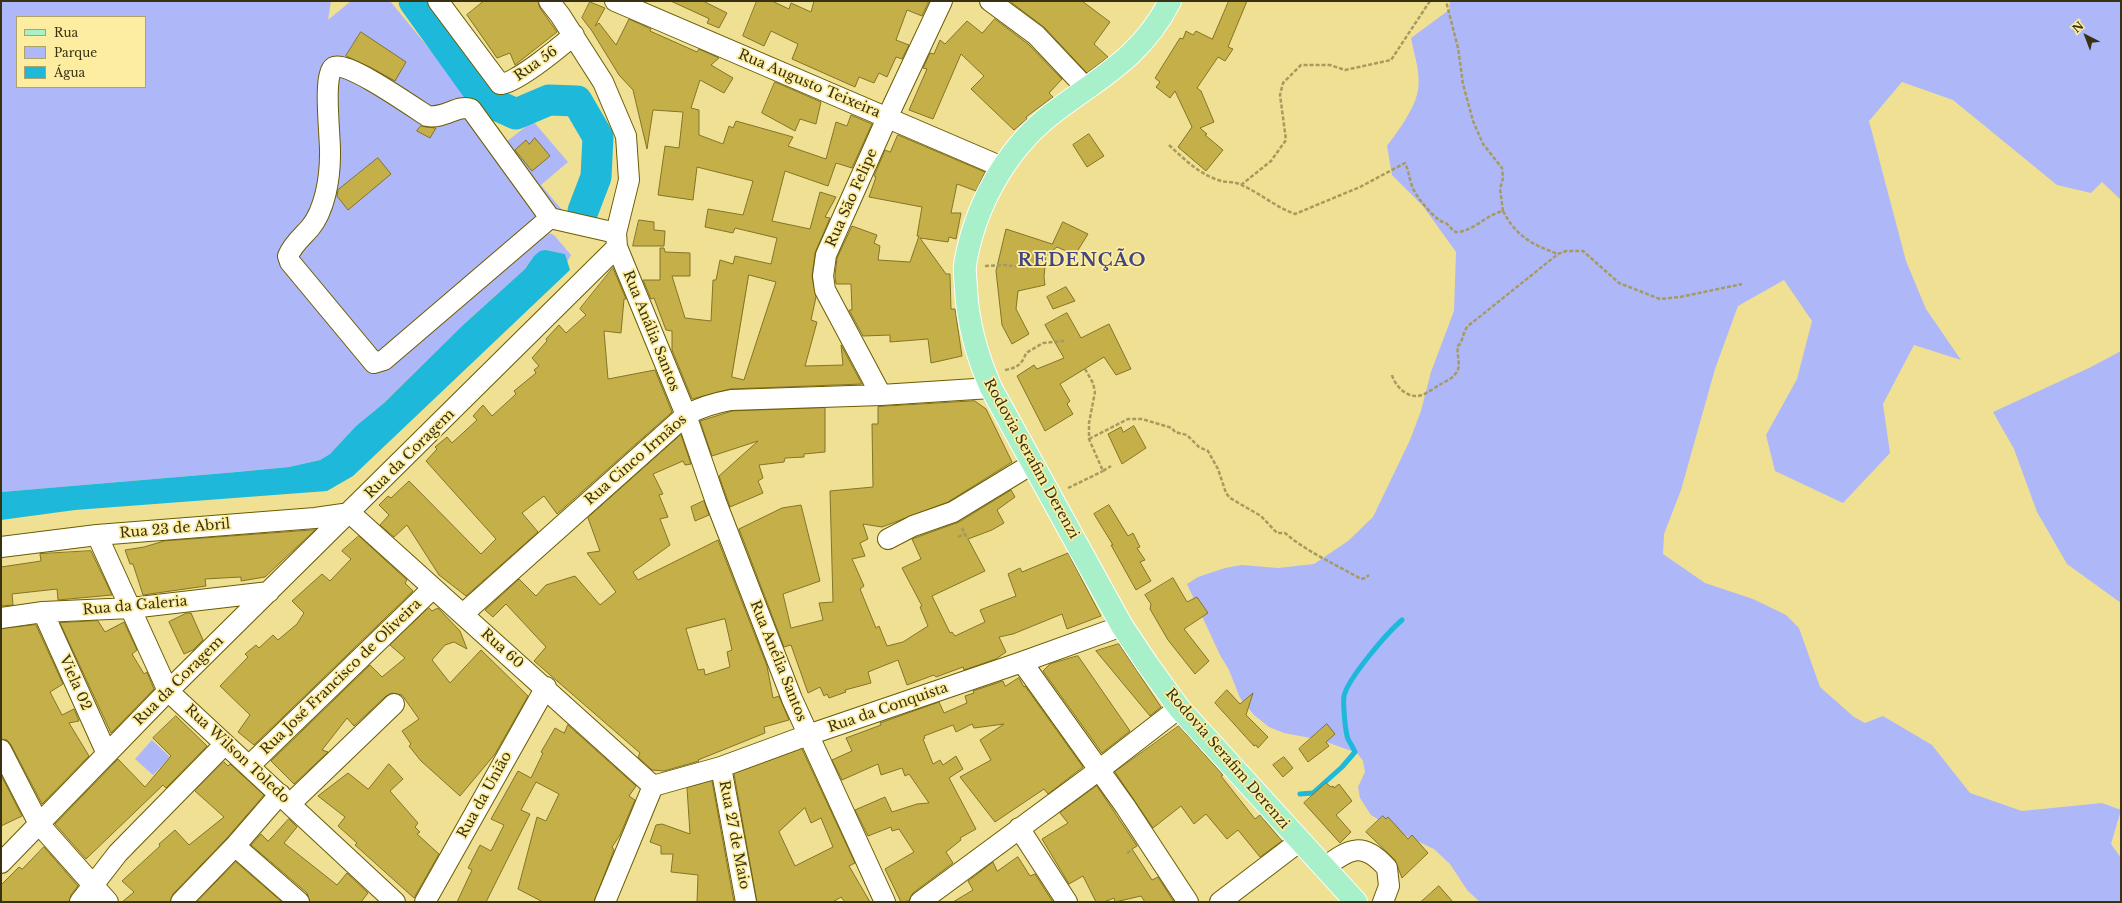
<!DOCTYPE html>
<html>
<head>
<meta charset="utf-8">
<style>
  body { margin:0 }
  #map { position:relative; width:2122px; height:903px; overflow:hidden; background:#f0e093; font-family:"Libre Baskerville",serif }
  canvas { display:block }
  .frame { position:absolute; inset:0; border:2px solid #383112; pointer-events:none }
  .legend { position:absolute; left:16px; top:16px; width:130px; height:72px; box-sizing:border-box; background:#fdeda0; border:1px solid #aea267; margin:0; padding:5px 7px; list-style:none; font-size:12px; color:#383112 }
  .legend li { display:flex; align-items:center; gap:8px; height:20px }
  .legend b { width:20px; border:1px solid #aea267 }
  .north { position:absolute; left:2066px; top:16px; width:40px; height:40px; -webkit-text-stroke:3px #fdeda0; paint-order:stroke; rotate:318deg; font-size:11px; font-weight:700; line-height:16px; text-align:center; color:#383112 }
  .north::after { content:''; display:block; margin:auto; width:14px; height:18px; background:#383112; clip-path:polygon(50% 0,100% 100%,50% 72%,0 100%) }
</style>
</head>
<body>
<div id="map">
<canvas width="2122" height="903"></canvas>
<div class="frame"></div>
<ul class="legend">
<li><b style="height:5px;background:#a7f0c9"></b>Rua</li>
<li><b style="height:11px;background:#aeb7f8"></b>Parque</li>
<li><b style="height:11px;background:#1eb8da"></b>Água</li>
</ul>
<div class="north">N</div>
</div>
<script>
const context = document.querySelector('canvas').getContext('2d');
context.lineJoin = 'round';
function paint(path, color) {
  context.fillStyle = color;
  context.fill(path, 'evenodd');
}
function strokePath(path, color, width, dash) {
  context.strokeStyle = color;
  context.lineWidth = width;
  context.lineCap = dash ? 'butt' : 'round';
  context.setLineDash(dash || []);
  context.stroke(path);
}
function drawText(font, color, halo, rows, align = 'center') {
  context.font = font + ' "Libre Baskerville",serif';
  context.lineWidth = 3.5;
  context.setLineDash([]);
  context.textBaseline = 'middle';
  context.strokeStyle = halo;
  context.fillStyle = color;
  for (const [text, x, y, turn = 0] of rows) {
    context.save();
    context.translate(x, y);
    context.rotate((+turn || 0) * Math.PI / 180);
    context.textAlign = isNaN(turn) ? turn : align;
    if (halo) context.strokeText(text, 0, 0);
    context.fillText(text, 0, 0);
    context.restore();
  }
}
paint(new Path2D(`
  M1 1H331L328 20 351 1H390L506 142 533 121 568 162 541 185 568 217 549 233 554 235 571 255 567 262 565 254 546 250 534 256 525 269 462 326 384 403 356 426 330 454 320 460 289 467 237 472 1 492ZM17 17H145V87H17Z
  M1450 1H2121V200L2102 182 2091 193 2057 185 1953 100 1902 82 1869 121 1906 261 1926 309 1961 360 1914 345 1883 404 1890 453 1843 503 1775 471 1766 435 1797 379 1812 321 1784 280 1738 306 1715 369 1681 490 1664 534 1663 554 1705 583 1753 599 1786 615 1799 628 1820 687 1854 717 1865 723 1883 716 1932 745 1970 793 2022 811 2102 803 2121 810 2111 844 2121 858V902H1480L1467 890 1450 864 1434 849 1400 833 1371 815 1360 798 1358 787 1365 772 1363 761 1357 753 1321 740 1284 733 1269 727 1254 715 1240 698 1229 670 1220 655 1187 584 1198 577 1225 568 1242 565 1278 568 1314 564 1348 541 1373 517 1410 440 1421 411 1431 372 1454 311 1456 252 1423 206 1392 175 1387 146C1398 131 1415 109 1418 90 1421 74 1414 54 1411 38L1449 10Z
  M2121 351V603L2067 564 2037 512 2014 449 1993 412 2089 368Z
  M152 740 170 757 153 775 135 759Z`), '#aeb7f8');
paint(new Path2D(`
  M546 250 565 254 570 270 353 476 327 491 75 510 1 520V492L237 472 289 467 320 460 330 454 356 426 384 403 462 326 525 269 534 256 540 251Z`), '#1eb8da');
strokePath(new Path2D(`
  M1300 794 1313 793 1342 767 1355 752C1353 747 1350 743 1348 739 1345 731 1343 704 1344 696 1348 678 1388 632 1402 620`), '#1eb8da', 5);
strokePath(new Path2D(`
  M414 1 485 100 516 114 549 100 577 101 598 137 596 177 583 211`), '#1eb8da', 31);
const building = new Path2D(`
  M484 1H538L540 8 557 32 515 65 510 53 497 58 467 15Z
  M671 1H703L727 13 719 28 707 23 709 19Z
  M757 1H772L789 9 791 3 811 12 814 1H929L922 16 907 10 896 40 909 45 902 59 896 57 887 77 879 73 874 83 859 77 855 87 792 59 798 44 771 31 764 46 743 36Z
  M1013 1H1082L1110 22 1094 44 1108 57 1087 73 1044 27 1012 3Z
  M1229 1H1247L1228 47 1233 49 1225 61 1218 57 1197 88 1201 91 1214 122 1200 128 1207 134 1205 135 1223 150 1206 171 1178 147 1192 127 1175 91 1170 98 1156 87 1160 82 1155 78 1180 38 1183 39 1186 31 1193 35 1196 31 1212 39Z
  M590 2 605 8 595 26 599 23 616 45 629 19 651 29 650 31 697 52 699 49 719 58 711 65 733 78 724 93 700 80 691 108 699 110V135L723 144 729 126 733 128 736 121 793 137 788 146 826 159 836 122 847 126 851 115 872 124 852 168 836 163 828 186 785 171 772 221 810 229 820 192 836 197 825 217 830 218 815 253 812 277 816 297 811 320 817 322 805 366 843 365 841 345 862 384 730 389 692 399 672 350V331L666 330 654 298 651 299 643 280H660V248H664L665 252 690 253V276H672L685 318 711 321 713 280H716L720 260 733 264 735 256 771 264 777 238 735 228 733 233 705 227 708 209 743 215 753 181 697 167 693 200 658 195 665 146 679 148 683 112 653 110 647 149 633 90 619 75 592 31 582 18ZM749 275 776 282 744 380 732 377Z
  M995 19 1028 44 1062 79 1049 93 1053 97 1026 117 1027 119 1014 130 971 89 984 76 961 54 933 119 909 110 927 69 923 68 930 53 934 54 940 40 945 44 967 21 982 33Z
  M361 32 406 62 395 81 370 67 346 56Z
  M775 82 821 102 816 124 800 119 795 131 762 113Z
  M421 126 426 127 436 128 430 138 417 131Z
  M1089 134 1104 156 1087 167 1073 145Z
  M898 135 985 172 976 191 957 184 951 213H961L956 239 949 237 948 242 920 238 946 274H950L951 309H955L962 356 931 363 928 339 890 342V335L863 336 849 310H852L851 284H836L835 276 837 258 852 226 877 235 874 243 880 246 878 260 910 262 919 236H917L922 207 869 197 876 177 874 176 885 150 890 152Z
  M535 138 550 156 532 171 515 150 526 140 529 144Z
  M378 158 391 174 348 210 337 196 338 190Z
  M639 220 654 222V230L665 231 664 246H633Z
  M1063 222 1088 234 1075 255 1057 247 1046 256 1044 277 1045 285 1018 291 1016 309 1029 334 1012 344 1002 325 996 271 1006 229 1052 244Z
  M613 268 626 299H624L621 333 604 331 608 379 655 370 672 412 557 514 544 496 522 513 538 532 466 596 439 575 407 525 394 537 380 525 389 515 379 505 388 496 391 498 409 481 481 554 496 539 426 461 437 449 435 447 447 437 452 443 477 420 473 416 483 405 492 416 516 394 514 391 536 373 534 370 539 366 532 358 547 341 546 339 559 325 566 333 586 315 580 309Z
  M1066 287 1075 301 1053 309 1047 297Z
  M1067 313 1081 338 1109 324 1131 369 1116 375 1104 357 1060 384 1070 401 1067 404 1073 414 1045 431 1017 376 1034 365 1037 369 1064 358 1045 325Z
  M975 401 986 409 1012 462 948 502 882 527 863 524 868 539 860 543 865 556 852 559 864 586 860 589 876 628 879 626 887 646 903 642 928 626 920 607 922 606 902 568 921 559 912 539 959 522 1011 490 1015 497 997 510 1004 523 992 530 968 539 985 571 932 596 950 633 952 632 955 636 985 622 980 610 1016 596 1008 574 1020 568 1022 572 1068 553 1101 616 1067 629 1062 614 1013 634 999 637 1006 652 996 659 964 670 963 667 936 677 934 675 907 685 898 660 868 672 871 683 845 690 846 692 829 698 827 694 824 696 820 687 808 693 791 645 784 647 739 529 782 508 801 505 820 581 783 594 791 628 823 620 819 603 833 602 830 491 873 487 872 424H878V407Z
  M825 408V452L804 454V457L785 458 784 462 759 465 763 478 758 481 763 493 730 507 719 476 758 441 712 456 700 421 732 411Z
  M1134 426 1146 448 1122 464 1108 434 1121 427 1123 432Z
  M681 435 691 464 685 465 683 461 653 474 663 494 659 495 668 517 660 519 670 545 633 572 638 580 718 540 767 666 773 698 779 696 789 720 764 727 765 733 698 760 699 761 664 771 652 770 638 757 640 753 534 661 546 647 506 604 493 617 485 610 519 579 536 596 546 585 575 576 600 605 616 592 587 553 600 551 588 518ZM725 619 732 650 727 652 730 667 705 675 704 669 698 670 686 629Z
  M704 501 709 515 695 521 691 507Z
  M1109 505 1128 536 1133 533 1140 547 1137 548 1145 560 1140 562 1151 581 1136 590 1111 545H1113L1094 514Z
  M315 530 265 577 241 581V577L205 579 206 586 143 595 133 564H130L125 550 144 547 164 541Z
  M359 536 407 580 405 583 413 591 254 745 238 732 250 715 220 686 248 657 245 654 256 645 259 648 273 635 278 640 297 624 304 613 292 601 322 574 330 581 351 559 342 551Z
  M91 551 112 595 58 600 57 589 12 594 13 605 1 606V567L41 561 40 554Z
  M1173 578 1187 602 1197 597 1208 613 1184 629 1209 661 1195 674 1168 640 1150 609 1151 604 1145 595Z
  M429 608 432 611 438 608 460 631 467 649 454 642 445 645 432 660 450 683 481 650 528 696 495 754 460 796 421 761 409 746 411 744 402 731 419 719 402 695 392 693 386 696 354 726 347 718 322 750 328 752 294 784 271 761 370 665 382 677 405 658 390 645Z
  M187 613H191L203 640 193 650 184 654 169 622Z
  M98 621 105 632 124 622 137 650 132 654 144 674 147 672 154 689 111 733 60 623Z
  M36 625 63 684 50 692 62 715 74 709 79 721 69 723 89 756 42 804 11 745 7 740 1 739V629Z
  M1119 644 1161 707 1150 716 1096 651Z
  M1078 656 1130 731 1102 753 1043 671 1050 664Z
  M1019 678 1024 687 1025 686 1083 767 1048 794 1044 789 995 822 960 777 991 760 980 740 1004 724 974 728 972 724 956 732 953 725 924 736 925 738 923 739 933 764 940 760 943 765 956 756 963 769 949 778 976 829 960 838 961 840 946 852 953 863 913 893 909 901 901 902 885 869 914 852 899 829 892 831 891 827 868 836 855 810 885 797 892 812 917 804 929 803 909 774 905 776 902 768 881 775 878 764 842 780 832 760 852 751 846 738 881 725 880 723 939 702 944 713 967 703 965 696 974 693 973 691 1003 681 1005 686Z
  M1227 690 1240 704 1253 693 1246 715 1268 737 1258 748 1256 745 1254 746 1215 703Z
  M176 716 207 746 166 788 163 785 86 859 55 824 118 759 145 787 171 756 153 738Z
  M1327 724 1335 734 1326 742 1329 746 1308 762 1299 749Z
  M568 725 636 786 629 796 635 800 620 835 612 847 614 850 594 902H543L518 889 537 817 546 821 559 794 536 782 521 810 530 814 486 902H457L472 870 468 868 480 845 491 851 504 825 491 819 518 771 531 778 543 753 541 752 555 728 564 733Z
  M1179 726 1223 775 1221 776 1255 819 1260 815 1282 841 1260 857 1238 830 1227 839 1206 814 1194 824 1181 806 1153 828 1115 772Z
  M802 749 855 863 849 866 870 902H845L841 897 833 902H757L734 774ZM805 808 811 823 821 818 833 847 795 866 779 832Z
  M1284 757 1293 768 1283 777 1273 765Z
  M224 762 228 766 230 764 264 795 227 838 173 894 170 902H122L134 892 122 881 160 846 159 844 175 830 189 845 224 817 195 791Z
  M389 764 403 779 390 791 418 823 415 827 420 832 417 834 439 854 414 898 355 845 357 843 338 826 345 817 318 796 348 773 368 789Z
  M1 775 22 816 1 826Z
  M712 781 734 902H697L698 875 671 872 673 854H661V846L650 842 656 825 662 824 690 834 687 788Z
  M1326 783 1331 787 1333 786 1334 788 1339 784 1352 801 1336 815 1351 832 1340 843 1304 803Z
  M1097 786 1137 846 1132 849 1152 880 1158 877 1174 902H1145L1141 896 1115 902 1114 898 1104 902H1096L1083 876 1069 884 1042 839 1068 823 1060 813Z
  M1383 816 1386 819 1388 817 1408 839 1412 835 1428 853 1402 878 1395 860 1366 832Z
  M289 819 297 827 284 843 337 885 347 873 368 893 361 902H310L307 893 251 845 261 834 268 841Z
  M44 847 78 886 71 895 69 902H1V885L19 867 22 869Z
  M1018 857 1030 876 1035 874 1053 902H953L973 890 968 881 993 862 997 871Z
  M236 862 282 902H197Z
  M1439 886 1453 902H1421Z`);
paint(building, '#c4af48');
strokePath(building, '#837427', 1);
const minor = new Path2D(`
  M438 1 500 84C514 85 561 46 574 35
  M549 1 560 15 603 82 626 136 629 180 616 233 617 247 686 415 716 502 792 699 885 902
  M615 1 1002 167
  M990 1 1036 35 1087 89
  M550 218 384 360 374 363 290 262 288 256C293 244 302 237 310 228 325 210 330 178 330 155 331 140 322 74 334 67 346 60 413 107 427 116 445 119 458 104 471 109L550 218 616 233
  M881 395 825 290 823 276 826 255 887 118 942 1
  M350 513 653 786
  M97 535 168 691 395 902
  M888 539 913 526 953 512 1032 464
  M1 547 97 535 315 518 350 513
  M43 612 107 754
  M463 614 686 415C701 407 714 403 731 400L881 395 991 388
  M1 618 43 612 131 608 269 592
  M1022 662 1125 806 1188 902
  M1 750 39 824 108 902
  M249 766 433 588
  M721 767 746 902
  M653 786 721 767 808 735 1022 662 1122 626
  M290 804 394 704
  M1019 828 1067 902
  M235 846 299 902
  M1 863 168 691 617 247
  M1324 868C1350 848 1363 841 1387 868L1389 886 1383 902
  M80 902 118 853 225 744
  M181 902 235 846 280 794
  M425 902 546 687
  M605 902 653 786
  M920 902 1099 770 1179 708
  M1220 902 1300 841`);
const major = new Path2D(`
  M1170 1C1141 59 1096 79 1049 116 1004 152 974 209 965 265 964 273 966 282 966 290 968 325 977 356 991 388L1122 626 1148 665 1179 708 1356 902`);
strokePath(minor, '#6b5c02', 22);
strokePath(major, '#fff', 24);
strokePath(new Path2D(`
  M1169 145C1184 159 1198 173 1218 180 1225 183 1233 181 1239 184 1259 192 1275 207 1295 214L1360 187 1405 163C1409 171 1409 178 1412 186 1416 197 1430 213 1439 220 1441 222 1445 222 1447 224 1451 227 1453 233 1459 232 1476 229 1486 215 1503 211L1500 189 1503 178 1502 168 1483 144 1473 121 1463 84 1458 48 1446 1
  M1241 185 1271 161 1286 140 1280 95 1283 83 1301 65H1330L1345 70 1391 60 1430 1
  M1503 211C1517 237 1531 244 1558 254
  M985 266 1005 265 1028 268
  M1085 369 1093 383 1095 392 1089 423V439L1103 471 1111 466
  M1005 370C1016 368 1022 365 1026 353L1043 343 1064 341
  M1392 375C1395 386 1408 400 1422 395 1428 393 1435 387 1441 384 1446 381 1452 379 1456 373 1462 366 1456 355 1458 346 1464 340 1462 333 1468 326L1558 254 1566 251H1583L1619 283 1660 299 1680 297 1742 284
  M1089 439 1128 419H1142L1172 428 1175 432 1187 435 1199 447 1208 451 1218 469 1226 493 1230 498 1261 516 1277 533H1285C1307 552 1335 564 1361 579L1365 578 1369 575
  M1068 488 1103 471
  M962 528 968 540
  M958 537 965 534
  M1127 853 1133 850`), '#a69a5f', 2.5, [4, 2]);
strokePath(minor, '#fff', 20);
strokePath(major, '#a7f0c9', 22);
drawText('14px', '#383112', '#fdeda0', [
  ["Rua 56",536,64,-35],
  ["Rua Augusto Teixeira",809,84,23],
  ["Rua São Felipe",852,198,-66],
  ["Rua Anália Santos",651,331,68],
  ["Rua da Coragem",410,454,-45],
  ["Rodovia Serafim Derenzi",1031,459,61],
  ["Rua Cinco Irmãos",636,460,-41],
  ["Rua 23 de Abril",175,529,-5],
  ["Rua da Galeria",135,606,-5],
  ["Rua 60",502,649,42],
  ["Rua Anélia Santos",778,661,68],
  ["Rua José Francisco de Oliveira",341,677,-44],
  ["Rua da Coragem",179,681,-45],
  ["Viela 02",75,683,66],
  ["Rua da Conquista",888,708,-19],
  ["Rua Wilson Toledo",237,754,43],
  ["Rodovia Serafim Derenzi",1227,759,49],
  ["Rua da União",485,795,-61],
  ["Rua 27 de Maio",734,835,79]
]);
context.letterSpacing = '1px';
drawText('bold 18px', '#414683', '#fdeda0', [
  ["REDENÇÃO",1082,261]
]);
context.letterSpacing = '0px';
</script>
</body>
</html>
